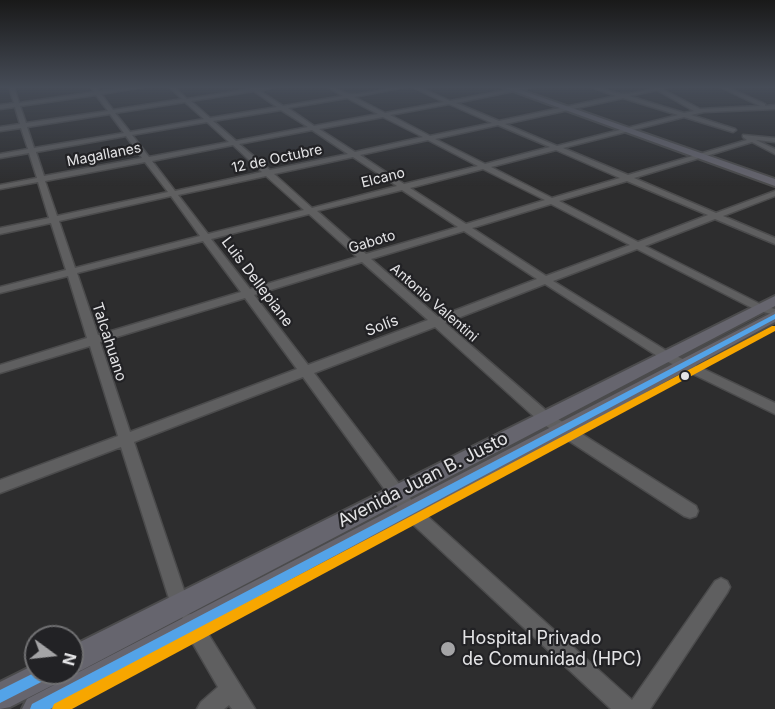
<!DOCTYPE html>
<html>
<head>
<meta charset="utf-8">
<style>
  body { margin:0 }
  #map { position:relative; width:775px; height:709px; overflow:hidden; background:#2d2d2e; font-family:Inter,sans-serif }
  canvas { display:block }
  .north { position:absolute; left:24px; top:625px; width:60px; height:60px; box-sizing:border-box; background:#222225; border:2px solid #707072; border-radius:50%; rotate:105deg; font-size:16px; font-weight:700; line-height:24px; text-align:center; color:#e4e4e6 }
  .north::after { content:''; display:block; margin:auto; width:21px; height:27px; background:#a4a4a6; clip-path:polygon(50% 0,100% 100%,50% 72%,0 100%) }
</style>
</head>
<body>
<div id="map">
<canvas width="775" height="709"></canvas>
<div class="north">N</div>
</div>
<script>
const context = document.querySelector('canvas').getContext('2d');
context.lineJoin = 'round';
function strokePath(path, color, width, dash) {
  context.strokeStyle = color;
  context.lineWidth = width;
  context.lineCap = dash ? 'butt' : 'round';
  context.setLineDash(dash || []);
  context.stroke(path);
}
function paint(path, color) {
  context.fillStyle = color;
  context.fill(path, 'evenodd');
}
function drawText(font, color, halo, rows, align = 'center') {
  context.font = font + ' Inter,sans-serif';
  context.lineWidth = 4.5;
  context.setLineDash([]);
  context.textBaseline = 'middle';
  context.strokeStyle = halo;
  context.fillStyle = color;
  for (const [text, x, y, turn = 0] of rows) {
    context.save();
    context.translate(x, y);
    context.rotate((+turn || 0) * Math.PI / 180);
    context.textAlign = isNaN(turn) ? turn : align;
    if (halo) context.strokeText(text, 0, 0);
    context.fillText(text, 0, 0);
    context.restore();
  }
}
const minor = new Path2D(`
  M9 87H14L19 103 94 92 91 87H96L99 91 144 87 101 94 113 110 182 99 169 87H174L187 99 250 89 249 87H275L260 91 283 106 343 96 328 87C336 87 343 94 351 94 369 95 387 87 405 87L354 97 385 113 444 102 412 87H419L450 101 522 87H533L456 103 499 121 616 96 591 87C602 87 613 94 624 94 639 94 653 87 667 87L662 89 700 109 760 106 720 87H727L765 104V106L775 105V109L704 112 691 115 735 129 736 130 733 132 684 117 563 148 628 175 747 140 743 137V135L775 138V142L756 140 775 149V154L752 142 634 178 716 213 775 191V196L723 216 775 238V244L715 219 645 246 764 306 775 309V315L756 310 637 249 553 281 670 353 775 403V414L662 359 545 284 445 323 550 414 696 506 698 511 696 516 690 518 684 516 540 422 435 327 314 373 416 506 632 700 715 581 721 578 727 581 730 587 727 593 650 709H611L404 516 303 377 134 442 190 608 188 614 181 617 174 614 172 608 121 447 0 493V480L118 436 90 346 0 373V365L87 338 68 276 0 293V287L66 270 51 223 0 234V228L49 218 38 182 0 189V185L37 178 29 153 0 158V154L28 149 21 128 0 131V127L20 124 15 107 0 109V105L14 103ZM657 90 694 111 684 113 629 96ZM254 91 277 107 210 118 191 101ZM96 95 108 111 26 123 20 106ZM347 98 378 114 314 126 288 108ZM623 98 678 115 557 146 505 124ZM185 102 204 119 130 132 115 113ZM449 104 492 123 430 136 390 115ZM281 110 308 127 236 141 213 121ZM110 114 124 133 34 148 27 127ZM383 117 423 137 355 152 319 129ZM207 122 229 142 149 157 132 135ZM498 125 550 147 485 164 435 139ZM312 130 348 154 270 170 239 144ZM126 136 142 158 44 176 36 152ZM428 140 478 166 404 184 360 155ZM233 145 262 172 175 191 152 161ZM556 150 620 178 552 198 491 167ZM353 157 397 186 312 208 274 174ZM145 162 168 192 57 216 45 181ZM483 169 545 200 466 224 410 188ZM266 176 304 210 208 234 178 195ZM627 181 708 215 638 242 559 201ZM402 190 458 227 366 254 317 211ZM171 196 200 236 75 268 59 221ZM551 204 630 245 546 276 472 228ZM309 214 357 257 250 289 211 239ZM464 231 537 279 438 317 371 259ZM203 241 241 292 98 335 77 273ZM362 262 428 320 308 365 254 295ZM245 298 297 369 130 432 100 342Z
  M190 614 197 616 255 709H232L229 705 224 709H197L201 702 218 687 181 623 183 616Z`);
const major = new Path2D(`
  M502 87H512L775 179V186Z
  M775 296V306L82 670 72 674 70 673 72 646Z
  M775 311V322L66 709H22L27 699Z
  M36 664V673H61L57 683 10 707 0 709V682Z`);
strokePath(minor, '#4b4b4c', 3);
strokePath(major, '#4b4b4c', 4);
paint(minor, '#5f5f60');
paint(major, '#66656e');
paint(new Path2D(`
  M775 314V319L50 709H30L32 704Z
  M36 672V673H53L51 677 0 703V690Z`), '#53a3e8');
paint(new Path2D(`
  M772 326H775V331L72 709H52L54 704Z`), '#f7a600');
const sky = context.createLinearGradient(0, 0, 0, 186);
sky.addColorStop(0, '#191919');
sky.addColorStop(0.47, '#464c57');
sky.addColorStop(1, '#464c5700');
context.fillStyle = sky;
context.fillRect(0, 0, 775, 186);
for (const [x, y, r, color] of [
  [685,376,5,"#e4e4e6"],
  [448,649,8,"#a4a4a6"]
]) {
  const dot = new Path2D();
  dot.arc(x, y, r, 0, 2 * Math.PI);
  context.fillStyle = color;
  context.fill(dot);
  strokePath(dot, '#222225', 2);
}
drawText('14px', '#e4e4e6', '#222225', [
  ["Magallanes",104,155,-11],
  ["12 de Octubre",277,159,-12],
  ["Elcano",383,178,-14],
  ["Gaboto",372,242,-17],
  ["Antonio Valentini",434,303,41]
]);
drawText('15px', '#e4e4e6', '#222225', [
  ["Luis Dellepiane",257,282,53],
  ["Solís",382,326,-21],
  ["Talcahuano",109,342,72]
]);
drawText('18px', '#e4e4e6', '#222225', [
  ["Avenida Juan B. Justo",423,480,-27]
]);
drawText('18px', '#e4e4e6', '#222225', [
  ["Hospital Privado",462,639],
  ["de Comunidad (HPC)",462,660]
], 'left');
</script>
</body>
</html>
